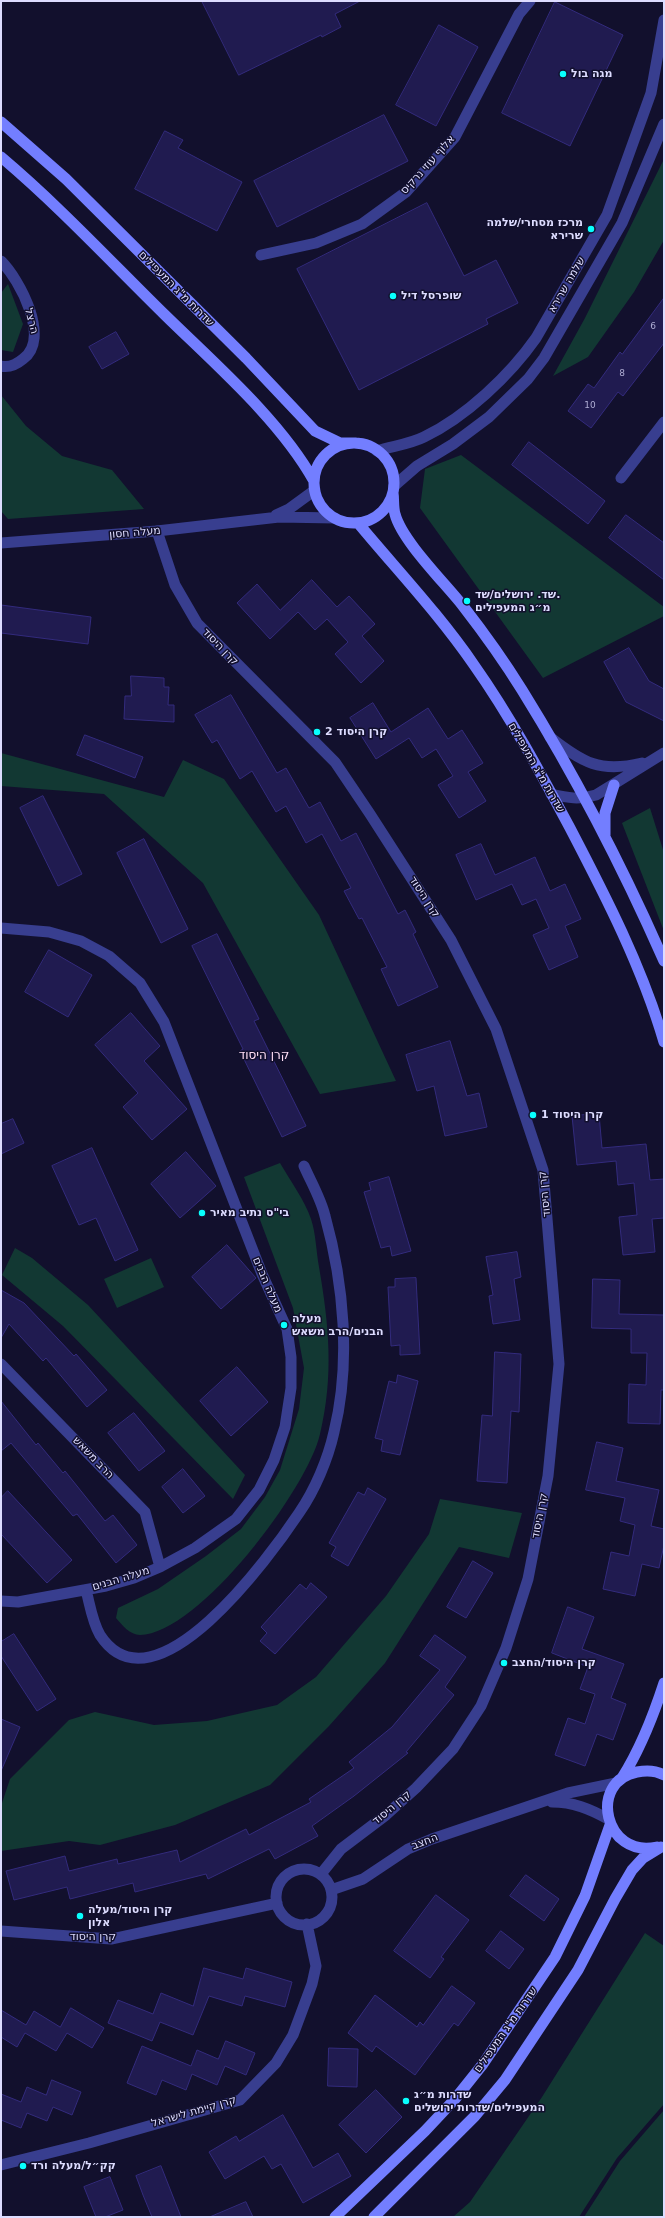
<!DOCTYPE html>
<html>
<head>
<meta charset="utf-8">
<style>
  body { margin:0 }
  #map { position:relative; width:665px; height:2218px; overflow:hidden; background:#12102d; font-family:"DejaVu Sans",sans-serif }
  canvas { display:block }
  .frame { position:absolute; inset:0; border:2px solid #dddcff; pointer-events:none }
</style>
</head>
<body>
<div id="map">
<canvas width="665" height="2218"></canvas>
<div class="frame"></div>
</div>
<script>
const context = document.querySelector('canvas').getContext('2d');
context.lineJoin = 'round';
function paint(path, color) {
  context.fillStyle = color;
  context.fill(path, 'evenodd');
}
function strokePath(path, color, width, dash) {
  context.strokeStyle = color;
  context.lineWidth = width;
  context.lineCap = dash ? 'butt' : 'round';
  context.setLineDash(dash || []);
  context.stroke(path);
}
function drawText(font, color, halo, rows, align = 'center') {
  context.font = font + ' "DejaVu Sans","Noto Sans Hebrew",sans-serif';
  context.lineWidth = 3;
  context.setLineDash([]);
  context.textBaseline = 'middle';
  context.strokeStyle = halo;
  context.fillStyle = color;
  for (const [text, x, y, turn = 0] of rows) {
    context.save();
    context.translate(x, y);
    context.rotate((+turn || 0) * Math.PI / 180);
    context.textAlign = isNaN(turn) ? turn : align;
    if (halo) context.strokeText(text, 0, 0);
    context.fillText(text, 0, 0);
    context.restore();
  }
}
paint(new Path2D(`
  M664 159V240L634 292 588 357 553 376 585 318Z
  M8 284 23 324 13 352 1 350V293Z
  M1 395 26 426 62 456 112 470 144 509 8 519 1 511Z
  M461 455 664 607V616L543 678 420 508 425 469Z
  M1 753 164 797 183 760 224 779 319 915 396 1081 320 1094 203 883 104 794 1 786Z
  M650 808 664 853V931L622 823Z
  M280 1163C290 1180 305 1201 311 1219 316 1234 316 1251 319 1267 329 1325 334 1376 320 1434 308 1488 199 1634 140 1635 130 1635 122 1625 116 1618L118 1608 158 1589 206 1556 241 1529 265 1497 280 1470 299 1409 304 1368 293 1308 244 1177Z
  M15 1248 32 1258 88 1305 245 1475 233 1499 63 1326 2 1275Z
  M151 1258 164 1287 117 1308 104 1279Z
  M440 1499 522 1513 509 1558 459 1547 385 1663 329 1726 270 1785 175 1825 100 1845 69 1841 1 1851V1806L10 1779 69 1720 95 1712 154 1725 207 1721 277 1705 316 1677 386 1596 429 1534Z
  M645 1933 664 1946V2104L617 2158 579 2217H453L470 2202 542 2097Z
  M664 2110V2217H584L620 2161Z`), '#123833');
const building = new Path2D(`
  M202 1H360L335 14 341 27 322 37 321 35 239 75Z
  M555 2 623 35 570 146 502 113Z
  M439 25 478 47 436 126 396 105Z
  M384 115 408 161 277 227 254 181Z
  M165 131 183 140 178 148 242 182 217 231 135 189Z
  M427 203 464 276 496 260 518 303 486 319 488 324 359 390 297 269Z
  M664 298V343L623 396 618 392 591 428 568 411 588 384 594 388 620 352 622 354Z
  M116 332 129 354 102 369 89 347Z
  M529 442 605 501 588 524 512 465Z
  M626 515 664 543V580L609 538Z
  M312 580 337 607 349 596 375 624 362 636 384 661 361 683 335 654 348 642 327 619 315 630 298 612 270 639 237 603 257 584 280 610Z
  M1 605 91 617 88 644 1 633Z
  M629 648 649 681 664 689V721L626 702 604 662Z
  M131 676 164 678V687H169L168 705H174V722L124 719 125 696H131Z
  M231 695 277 773 286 768 309 808 320 802 341 841 356 833 398 914 405 910 416 932 413 934 438 987 398 1006 381 969 387 967 362 918 359 919 344 891 351 888 322 834 306 843 286 806 276 812 252 771 240 779 217 740 212 743 195 715Z
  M373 703 391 732 428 708 448 739 462 730 483 763 468 772 486 801 459 818 438 785 453 776 436 749 422 758 409 738 376 759 350 718Z
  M85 735 143 757 135 778 77 755Z
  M43 796 82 874 58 886 20 808Z
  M144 839 188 929 161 943 117 853Z
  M481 844 495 875 535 857 550 891 565 884 581 919 565 926 578 957 549 970 533 935 549 928 536 899 522 905 512 884 476 900 456 855Z
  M217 934 259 1019 254 1021 306 1126 282 1137 240 1051 243 1049 192 946Z
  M49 950 92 975 68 1017 25 992Z
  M131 1013 160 1046 144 1061 187 1109 152 1140 123 1107 138 1093 95 1045Z
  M450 1041 467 1096 479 1093 487 1127 445 1136 434 1086 417 1091 406 1055Z
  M599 1114 602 1148 646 1144 650 1180 664 1179V1218L652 1219 655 1252 623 1255 619 1217 637 1215 634 1183 618 1185 616 1161 577 1165 572 1116Z
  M13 1119 24 1143 1 1154V1124Z
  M92 1148 138 1250 115 1261 96 1218 79 1225 52 1166Z
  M186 1152 216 1186 180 1218 151 1184Z
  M389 1177 411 1251 392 1256 390 1246 381 1248 364 1192 371 1190 369 1183Z
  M227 1245 256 1278 221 1309 192 1277Z
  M517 1252 521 1277 514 1279 520 1320 493 1324 489 1296 493 1295 486 1257Z
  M416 1278 420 1354 400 1355V1345L391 1346 388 1287H395V1279Z
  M593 1279 620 1280 619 1314 664 1315V1390H661L660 1424 628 1423 629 1384 646 1385 647 1353H631V1329L592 1328Z
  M1 1290 24 1303 74 1356 76 1354 107 1390 87 1407 46 1358 43 1361 9 1324 1 1338Z
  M495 1352 521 1354 519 1412 511 1411 507 1483 477 1481 482 1415 492 1416Z
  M237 1367 268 1402 231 1436 200 1401Z
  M398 1375 418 1381 400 1455 381 1451 383 1440 375 1438 389 1381 396 1383Z
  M1 1401 36 1445 38 1443 63 1473 65 1471 105 1521 113 1515 137 1545 116 1563 77 1514 73 1516 11 1443 1 1451Z
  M134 1413 165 1451 139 1471 108 1433Z
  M597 1442 623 1448 616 1481 659 1490 651 1526 664 1529V1545L659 1568 642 1564 635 1596 603 1589 611 1552 629 1556 635 1525 620 1521 625 1498 586 1490Z
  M183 1469 205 1496 183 1513 162 1487Z
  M368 1488 386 1499 348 1566 331 1556 336 1547 329 1543 358 1492 364 1495Z
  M8 1491 72 1560 47 1583 1 1534V1498Z
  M473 1561 493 1573 466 1618 447 1607Z
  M311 1583 327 1597 275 1654 260 1641 267 1633 261 1627 300 1584 306 1589Z
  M568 1607 594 1617 582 1649 624 1664 611 1698 626 1704 613 1740 597 1734 585 1766 555 1755 568 1718 585 1724 595 1694 580 1689 588 1667 552 1653Z
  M14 1634 56 1699 37 1711 1 1656V1642Z
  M435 1635 466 1657 445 1687 454 1695 406 1752 408 1753 354 1796 312 1826 318 1836 275 1859 269 1849 208 1879 206 1874 135 1892 133 1883 70 1899 67 1887 14 1900 6 1871 65 1856 69 1871 117 1859 118 1864 177 1850 180 1862 246 1829 249 1835 311 1802 309 1799 354 1768 349 1762 392 1727 440 1670 420 1656Z
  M1 1719 20 1727 1 1771Z
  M526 1875 559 1899 544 1921 510 1896Z
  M436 1895 469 1920 441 1957 444 1959 430 1978 394 1951Z
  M501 1931 524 1949 509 1969 486 1951Z
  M204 1968 243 1979 246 1968 292 1982 285 2007 245 1996 242 2006 209 1996 193 2035 160 2022 152 2041 108 2023 118 2000 153 2014 161 1993 193 2006Z
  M452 1986 475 2003 458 2026 454 2023 415 2075 376 2046 372 2052 348 2033 375 1995 417 2027 420 2022 423 2025Z
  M71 2008 104 2028 92 2048 67 2033 56 2051 25 2033 17 2047 1 2037V2010L26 2025 34 2011 60 2027Z
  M226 2041 255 2053 246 2075 225 2066 217 2085 192 2074 186 2090 162 2080 156 2095 127 2083 142 2046 191 2066 197 2050 218 2059Z
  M329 2048 358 2049 357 2087 328 2086Z
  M52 2080 81 2092 72 2115 53 2107 47 2121 27 2113 21 2128 1 2120V2094L21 2102 27 2087 46 2095Z
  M376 2090 402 2117 366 2153 339 2125Z
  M283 2115 313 2168 338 2153 351 2176 303 2203 281 2164 272 2169 264 2156 225 2179 209 2152 236 2136 239 2141Z
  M161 2166 181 2217H152L143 2195 136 2176Z
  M110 2177 123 2210 105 2217H96L84 2187Z
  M246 2202 253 2217H210Z`);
paint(building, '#201b50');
strokePath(building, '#332b7d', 1);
strokePath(new Path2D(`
  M261 255 316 243 362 224 406 192 455 137 519 14 530 1
  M1 261C20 280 51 339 23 359 17 364 9 368 1 366
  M621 478 664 422
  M157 531 175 585 197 623 335 762 370 814 451 940 496 1029 543 1170 559 1364 548 1476 528 1579 506 1648 481 1706 453 1749 416 1788 386 1815 341 1849 321 1874
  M1 928 49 932 81 941 109 956 140 983 164 1022 262 1274 287 1329 291 1357V1388L285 1427 274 1460 259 1490 236 1519 195 1548 160 1567 134 1578 106 1586 18 1602 1 1601
  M1 1364 145 1512 160 1567
  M86 1590C90 1605 92 1621 100 1635 154 1718 271 1555 299 1513 315 1490 328 1459 334 1432 351 1363 344 1284 325 1216 321 1199 311 1182 304 1166
  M552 1802C573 1802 590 1809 608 1819
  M276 1897a28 28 0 1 1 56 0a28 28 0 1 1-56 0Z
  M331 1890 363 1879 408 1849 432 1839 568 1793 616 1783
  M1 1931 111 1939 277 1903
  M1 2165 89 2143 240 2100 276 2063 293 2035 312 1984 316 1966 307 1924`), '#383e8f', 11);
strokePath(new Path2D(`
  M377 451C393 446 410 444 424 437 466 417 510 375 536 338L607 215 651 93 664 20
  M394 486 417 466 453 444 489 417 528 379 544 358 622 223 664 124
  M276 515 289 509 315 490
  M1 543 157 531 279 517 335 518
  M550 737C583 763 600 773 642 763
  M551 794C568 798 579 800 596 795L664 753`), '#383e8f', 11);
strokePath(new Path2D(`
  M1 122 66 179 246 358 315 431 340 443H356
  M1 157C59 206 111 262 165 315 215 364 280 420 314 481
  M314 483a40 40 0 1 1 80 0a40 40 0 1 1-80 0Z
  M393 493C394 499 393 507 395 514 402 541 445 583 463 606 484 633 504 661 522 690 576 777 623 868 664 961
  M358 523C397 570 439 614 474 665 510 716 540 772 570 828 606 897 642 967 664 1042
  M605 835V813L614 785
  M622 1778C641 1748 653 1717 664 1683
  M657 1847C604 1859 588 1781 637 1772 647 1770 655 1770 664 1775
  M335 2217 425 2131 455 2099 483 2064 555 1957 585 1896 610 1825
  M374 2217 475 2116 505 2080 578 1970 615 1899 632 1870 643 1858 661 1847`), '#737eff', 11);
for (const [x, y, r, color] of [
  [563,74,4,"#08fffe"],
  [591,229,4,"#08fffe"],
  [393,296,4,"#08fffe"],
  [467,601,4,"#08fffe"],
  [317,732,4,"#08fffe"],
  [533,1115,4,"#08fffe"],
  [202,1213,4,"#08fffe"],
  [284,1325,4,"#08fffe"],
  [504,1663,4,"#08fffe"],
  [80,1916,4,"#08fffe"],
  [406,2101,4,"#08fffe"],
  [23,2166,4,"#08fffe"]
]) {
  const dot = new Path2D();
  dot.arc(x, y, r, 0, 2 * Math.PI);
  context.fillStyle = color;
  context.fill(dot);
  strokePath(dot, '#12102d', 1.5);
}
drawText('9px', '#aeacd3', null, [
  ["6",653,327],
  ["8",622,374],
  ["10",590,406]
]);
drawText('bold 11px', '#dddcff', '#12102d', [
  ["מגה בול",571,74],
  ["מרכז מסחרי/שלמה",583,223,"right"],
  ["שרירא",583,236,"right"],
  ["שופרסל דיל",401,296],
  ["שד. ירושלים/שד.",475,595],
  ["מ״ג המעפילים",475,608],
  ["קרן היסוד 2",325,732],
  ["קרן היסוד 1",541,1115],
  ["בי\"ס נתיב מאיר",210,1213],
  ["מעלה",292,1319],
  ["הבנים/הרב משאש",292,1332],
  ["קרן היסוד/החצב",512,1663],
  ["קרן היסוד/מעלה",88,1910],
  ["אלון",88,1923],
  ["שדרות מ״ג",414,2095],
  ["המעפילים/שדרות ירושלים",414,2108],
  ["קק״ל/מעלה ורד",31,2166]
], 'left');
drawText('11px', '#dddcff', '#12102d', [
  ["אלוף עוזי נרקיס",428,165,-48],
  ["שלמה שרירא",567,285,-60],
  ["שדרות מ\"ג המעפילים",176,289,45],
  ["הרצל",31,321,76],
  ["מעלה חסון",135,533,-5],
  ["קרן היסוד",220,647,46],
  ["שדרות מ\"ג המעפילים",536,768,60],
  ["קרן היסוד",424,897,57],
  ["קרן היסוד",545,1194,-96],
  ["מעלה הבנים",267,1285,67],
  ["הרב משאש",93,1458,46],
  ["קרן היסוד",540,1516,-79],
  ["מעלה הבנים",121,1579,-17],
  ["קרן היסוד",392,1808,-40],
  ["החצב",425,1842,-21],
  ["קרן היסוד",93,1937],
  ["שדרות מ\"ג המעפילים",506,2030,-55],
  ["קרן קיימת לישראל",194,2112,-16]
]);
drawText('12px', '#ffdef6', '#12102d', [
  ["קרן היסוד",264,1056]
]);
</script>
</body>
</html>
